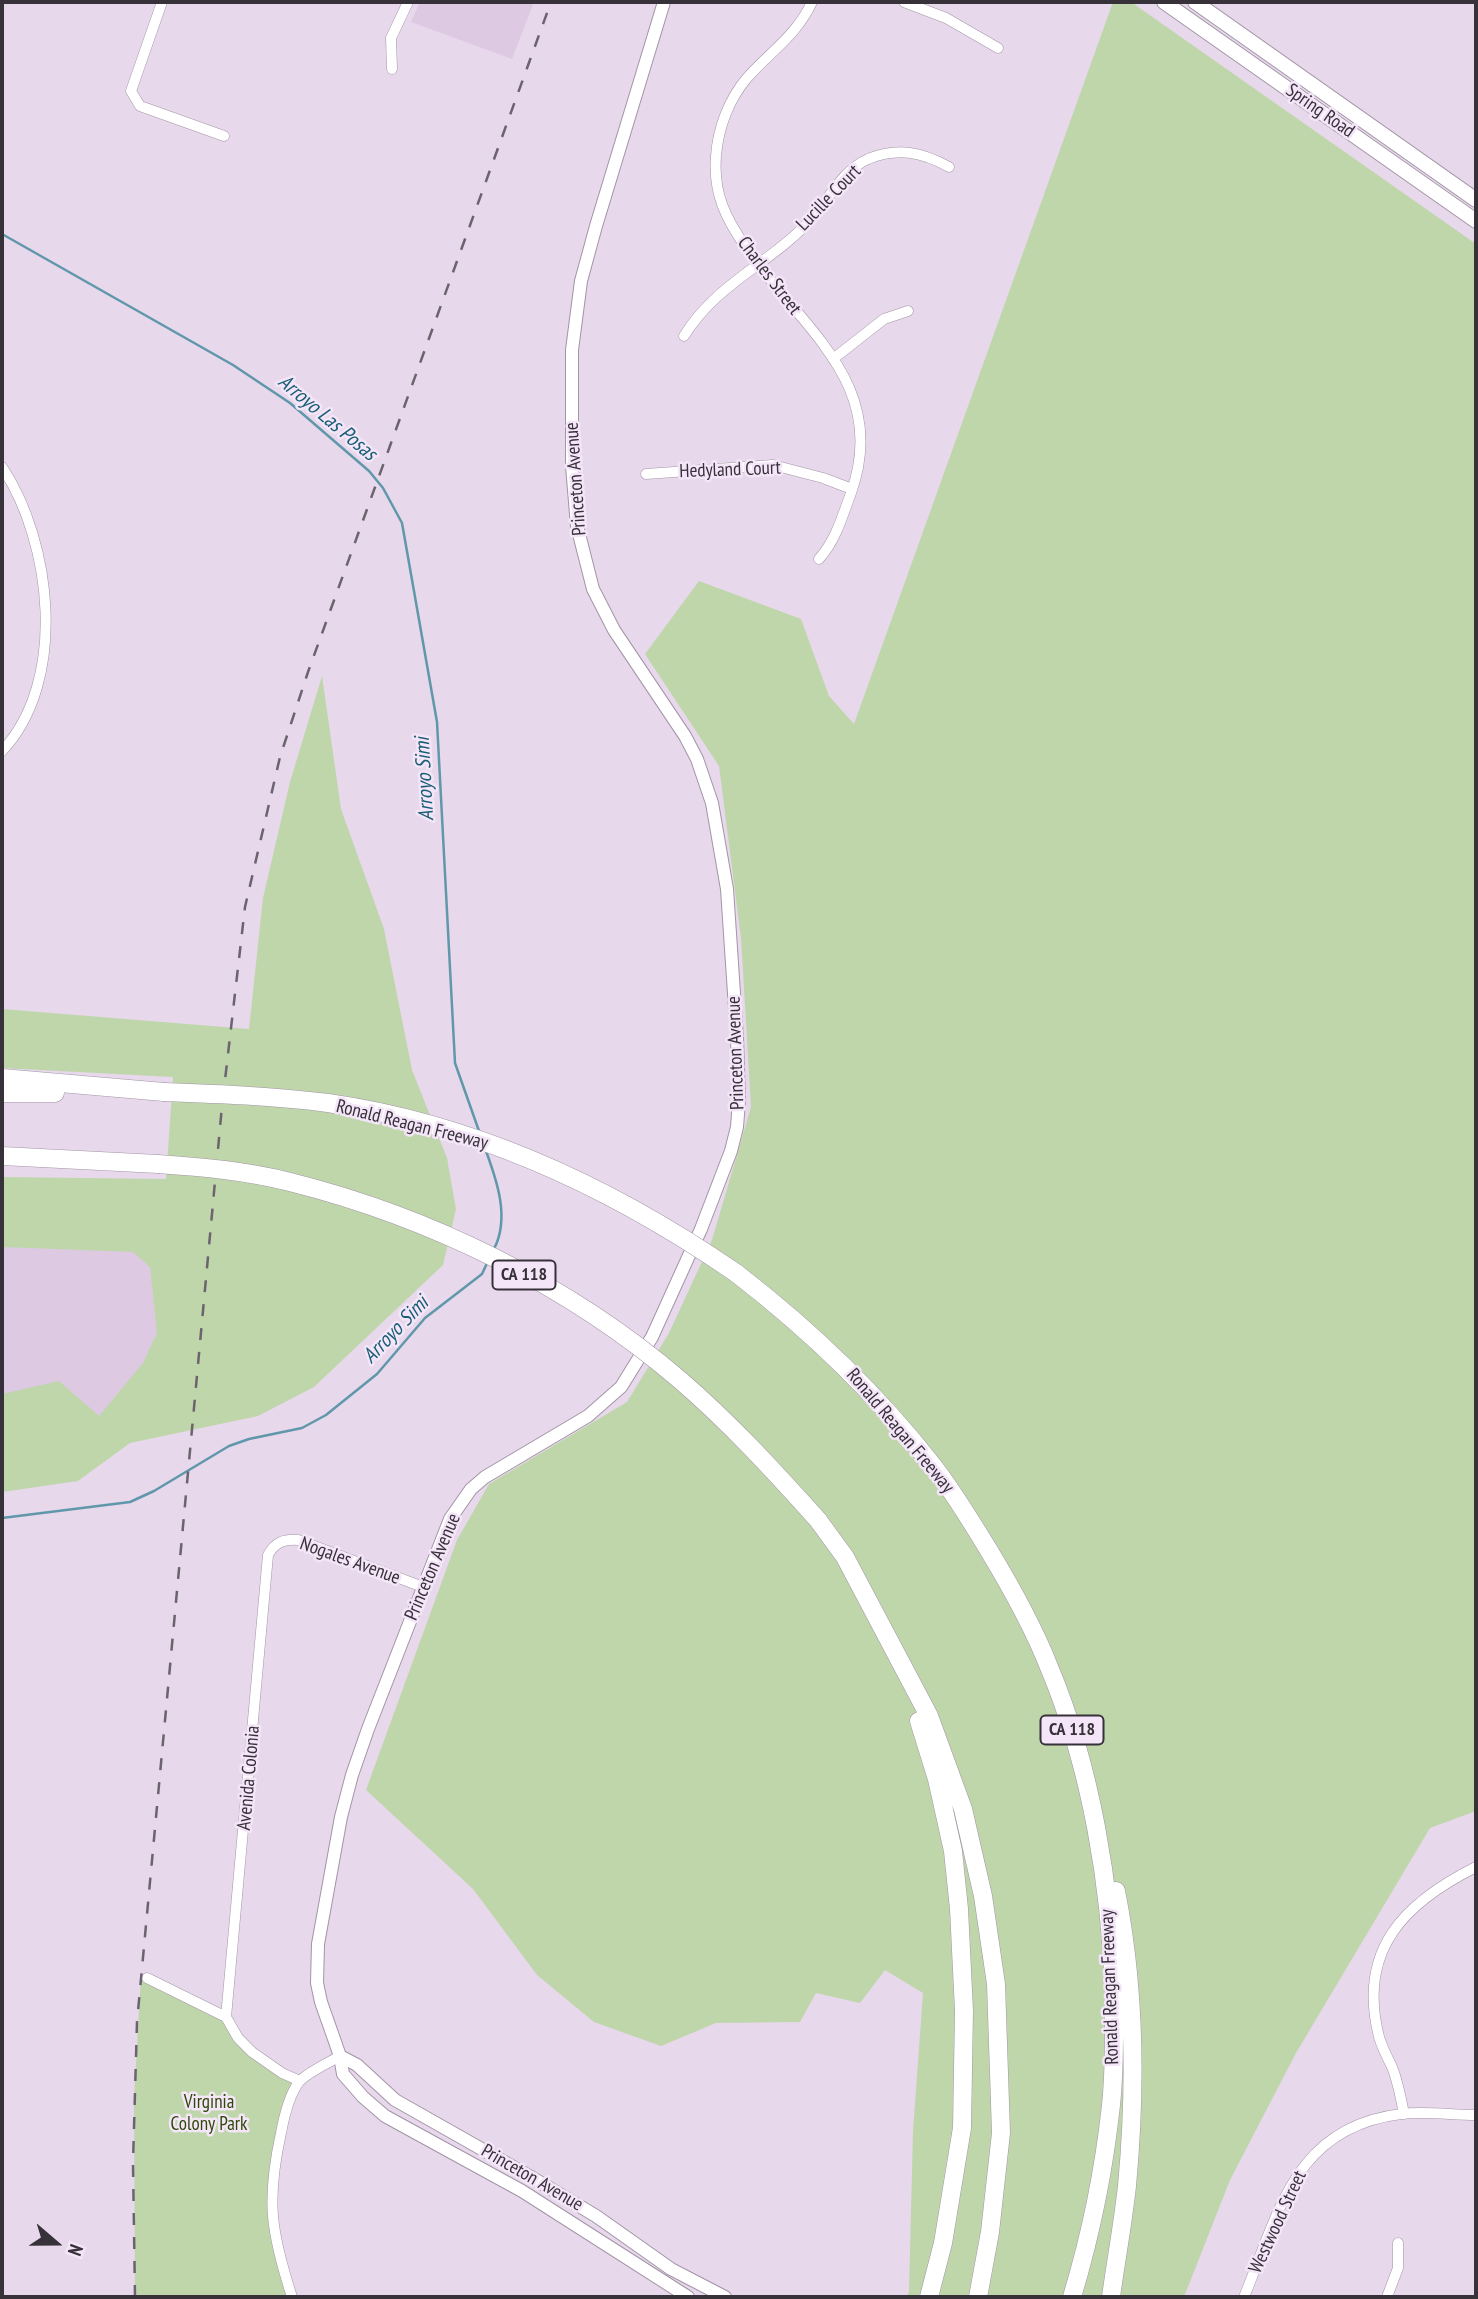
<!DOCTYPE html>
<html>
<head>
<meta charset="utf-8">
<style>
  body { margin:0 }
  #map { position:relative; width:1478px; height:2299px; overflow:hidden; background:#e7d8eb; font-family:"PT Sans Narrow",sans-serif }
  canvas { display:block }
  .frame { position:absolute; inset:0; border:4px solid #373139; pointer-events:none }
  .north { position:absolute; left:21px; top:2208px; width:70px; height:70px; -webkit-text-stroke:5px #f4e5f8; paint-order:stroke; rotate:110deg; font-size:19px; font-weight:700; line-height:28px; text-align:center; color:#373139 }
  .north::after { content:''; display:block; margin:auto; width:24px; height:32px; background:#373139; clip-path:polygon(50% 0,100% 100%,50% 72%,0 100%) }
</style>
</head>
<body>
<div id="map">
<canvas width="1478" height="2299"></canvas>
<div class="frame"></div>
<div class="north">N</div>
</div>
<script>
const context = document.querySelector('canvas').getContext('2d');
context.lineJoin = 'round';
function paint(path, color) {
  context.fillStyle = color;
  context.fill(path, 'evenodd');
}
function strokePath(path, color, width, dash) {
  context.strokeStyle = color;
  context.lineWidth = width;
  context.lineCap = dash ? 'butt' : 'round';
  context.setLineDash(dash || []);
  context.stroke(path);
}
function drawText(font, color, halo, rows, align = 'center') {
  context.font = font + ' "PT Sans Narrow",sans-serif';
  context.lineWidth = 5;
  context.setLineDash([]);
  context.textBaseline = 'middle';
  context.strokeStyle = halo;
  context.fillStyle = color;
  for (const [text, x, y, turn = 0] of rows) {
    context.save();
    context.translate(x, y);
    context.rotate((+turn || 0) * Math.PI / 180);
    context.textAlign = isNaN(turn) ? turn : align;
    if (halo) context.strokeText(text, 0, 0);
    context.fillText(text, 0, 0);
    context.restore();
  }
}
paint(new Path2D(`
  M420 2H534L512 59 411 22Z
  M2 1239 170 1248 166 1338 103 1419 60 1388 2 1402Z`), '#ddcae2');
paint(new Path2D(`
  M1113 2H1131L1476 244V1811L1430 1828 1296 2053 1230 2180 1184 2297H906L909 2292 913 2131 923 1993 885 1970 860 2003 816 1993 800 2022 716 2023 661 2046 594 2022 537 1975 473 1889 366 1790 457 1540 489 1484 627 1402 669 1333 712 1240 751 1107 741 938 719 766 645 654 699 581 801 619 829 696 854 724Z
  M322 676 341 809 384 929 412 1070 447 1158 456 1209 443 1265 314 1387 258 1416 130 1443 78 1481 2 1492V1394L59 1381 99 1416 143 1363 157 1333 150 1267 133 1252 2 1247V1177L166 1179 173 1077 2 1068V1009L249 1029 263 898 290 782Z
  M141 1976 226 2017 238 2038 300 2081 285 2114 271 2194 292 2297H135L134 2098Z`), '#bfd6ab');
strokePath(new Path2D(`
  M2 234 233 365 290 403 369 471 383 488 402 523 437 722 455 1063 479 1131
  M486 1151C497 1181 510 1218 494 1249
  M2 1518 130 1502 154 1491 229 1446 249 1439 302 1428 326 1415 377 1374 425 1318 482 1274 488 1261`), '#6197ab', 2.5);
const minor = new Path2D(`
  M162 2 131 91 140 106 224 136
  M812 2C797 35 770 52 747 78 729 99 718 128 716 156 713 194 726 219 747 249 802 329 890 384 851 493 842 517 836 540 819 559
  M904 2 946 18 998 48
  M392 69 391 38 408 2
  M684 336C717 282 774 262 813 217 830 197 843 170 868 159 898 147 922 152 949 167
  M833 359 884 319 908 311
  M2 467C52 542 68 681 2 751
  M646 474 773 465 823 478 852 489
  M147 1978 226 2017 238 2038 252 2052 282 2073 300 2081
  M226 2017 268 1555C275 1542 284 1539 298 1540L423 1587
  M1404 2114C1401 2098 1398 2082 1392 2067 1387 2057 1382 2047 1379 2037 1357 1950 1404 1903 1476 1867
  M292 2297C271 2232 266 2201 281 2133 284 2117 289 2095 299 2082 306 2073 330 2062 340 2056
  M1244 2297C1279 2213 1294 2127 1401 2114 1425 2111 1452 2115 1476 2115
  M1387 2297 1398 2268V2243`);
const tertiary = new Path2D(`
  M664 2 596 226 581 281 572 350V466L577 526 593 589 614 630 685 736 697 759 712 803 727 889 737 1038 739 1101 737 1127 731 1151 701 1229 652 1337 621 1387 588 1416 485 1477 471 1489 450 1519 368 1729 352 1775 341 1817 318 1944 317 1983 321 2002 340 2056 343 2074 363 2097 385 2116 522 2191 688 2297
  M340 2056 357 2065 395 2100 531 2177 596 2216 671 2269 725 2297`);
const secondary = new Path2D(`
  M1164 2 1476 221
  M1195 2 1476 200`);
const motorway = new Path2D(`
  M2 1078 164 1092
  M2 1093H55
  M2 1156 158 1164
  M736 1273C810 1330 876 1393 934 1467 954 1493 971 1521 988 1549 1011 1587 1033 1626 1049 1667 1091 1767 1111 1886 1114 1995 1114 2031 1115 2068 1111 2105 1104 2170 1091 2234 1072 2297
  M818 1520 845 1557 929 1716 963 1809 983 1896 996 1984 1001 2133 990 2232 978 2297
  M919 1721 937 1779 953 1851 959 1909 964 2011 962 2128 943 2243 929 2297
  M1111 2297C1116 2260 1123 2223 1127 2186 1136 2089 1135 1986 1116 1891`);
strokePath(minor, '#a295a6', 11);
strokePath(tertiary, '#a295a6', 14);
strokePath(secondary, '#a295a6', 16);
strokePath(motorway, '#a295a6', 19);
strokePath(minor, '#fff', 10);
strokePath(tertiary, '#fff', 12);
strokePath(secondary, '#fff', 14);
strokePath(motorway, '#fff', 18);
strokePath(new Path2D(`
  M135 2297 133 2163 137 2022 222 1106 245 907 280 757 308 672 551 2`), '#6b636e', 2.5, [12, 12]);
const motorwayBridge = new Path2D(`
  M164 1092C219 1094 273 1096 328 1103 476 1124 614 1189 736 1273
  M158 1164C202 1167 247 1171 290 1182 430 1217 569 1285 680 1380 730 1423 774 1471 818 1520`);
strokePath(motorwayBridge, '#a295a6', 19, []);
strokePath(motorwayBridge, '#fff', 18);
for (const [x, y, w] of [
  [524,1275,63],
  [1072,1730,63]
]) {
  const box = new Path2D();
  box.roundRect(x - w / 2, y - 14.5, w, 29, 5);
  context.fillStyle = '#f4e5f8';
  context.fill(box);
  strokePath(box, '#373139', 2);
}
drawText('bold 18px', '#373139', null, [
  ["CA 118",524,1275],
  ["CA 118",1072,1730]
]);
drawText('19px', '#373139', '#f4e5f8', [
  ["Spring Road",1320,111,35],
  ["Lucille Court",829,198,-46],
  ["Charles Street",769,276,53],
  ["Hedyland Court",730,470,-2],
  ["Princeton Avenue",576,479,-94],
  ["Princeton Avenue",736,1053,-92],
  ["Ronald Reagan Freeway",412,1125,14],
  ["Ronald Reagan Freeway",900,1431,50],
  ["Nogales Avenue",350,1561,20],
  ["Princeton Avenue",433,1567,-67],
  ["Avenida Colonia",249,1778,-85],
  ["Ronald Reagan Freeway",1110,1987,-92],
  ["Princeton Avenue",532,2178,30],
  ["Westwood Street",1278,2222,-65]
]);
drawText('19px', '#2e4907', '#f4e5f8', [
  ["Virginia",209,2103],
  ["Colony Park",209,2125]
]);
drawText('italic 21px', '#185e74', '#f4e5f8', [
  ["Arroyo Las Posas",327,418,40],
  ["Arroyo Simi",425,779,-93],
  ["Arroyo Simi",396,1330,-46]
]);
</script>
</body>
</html>
